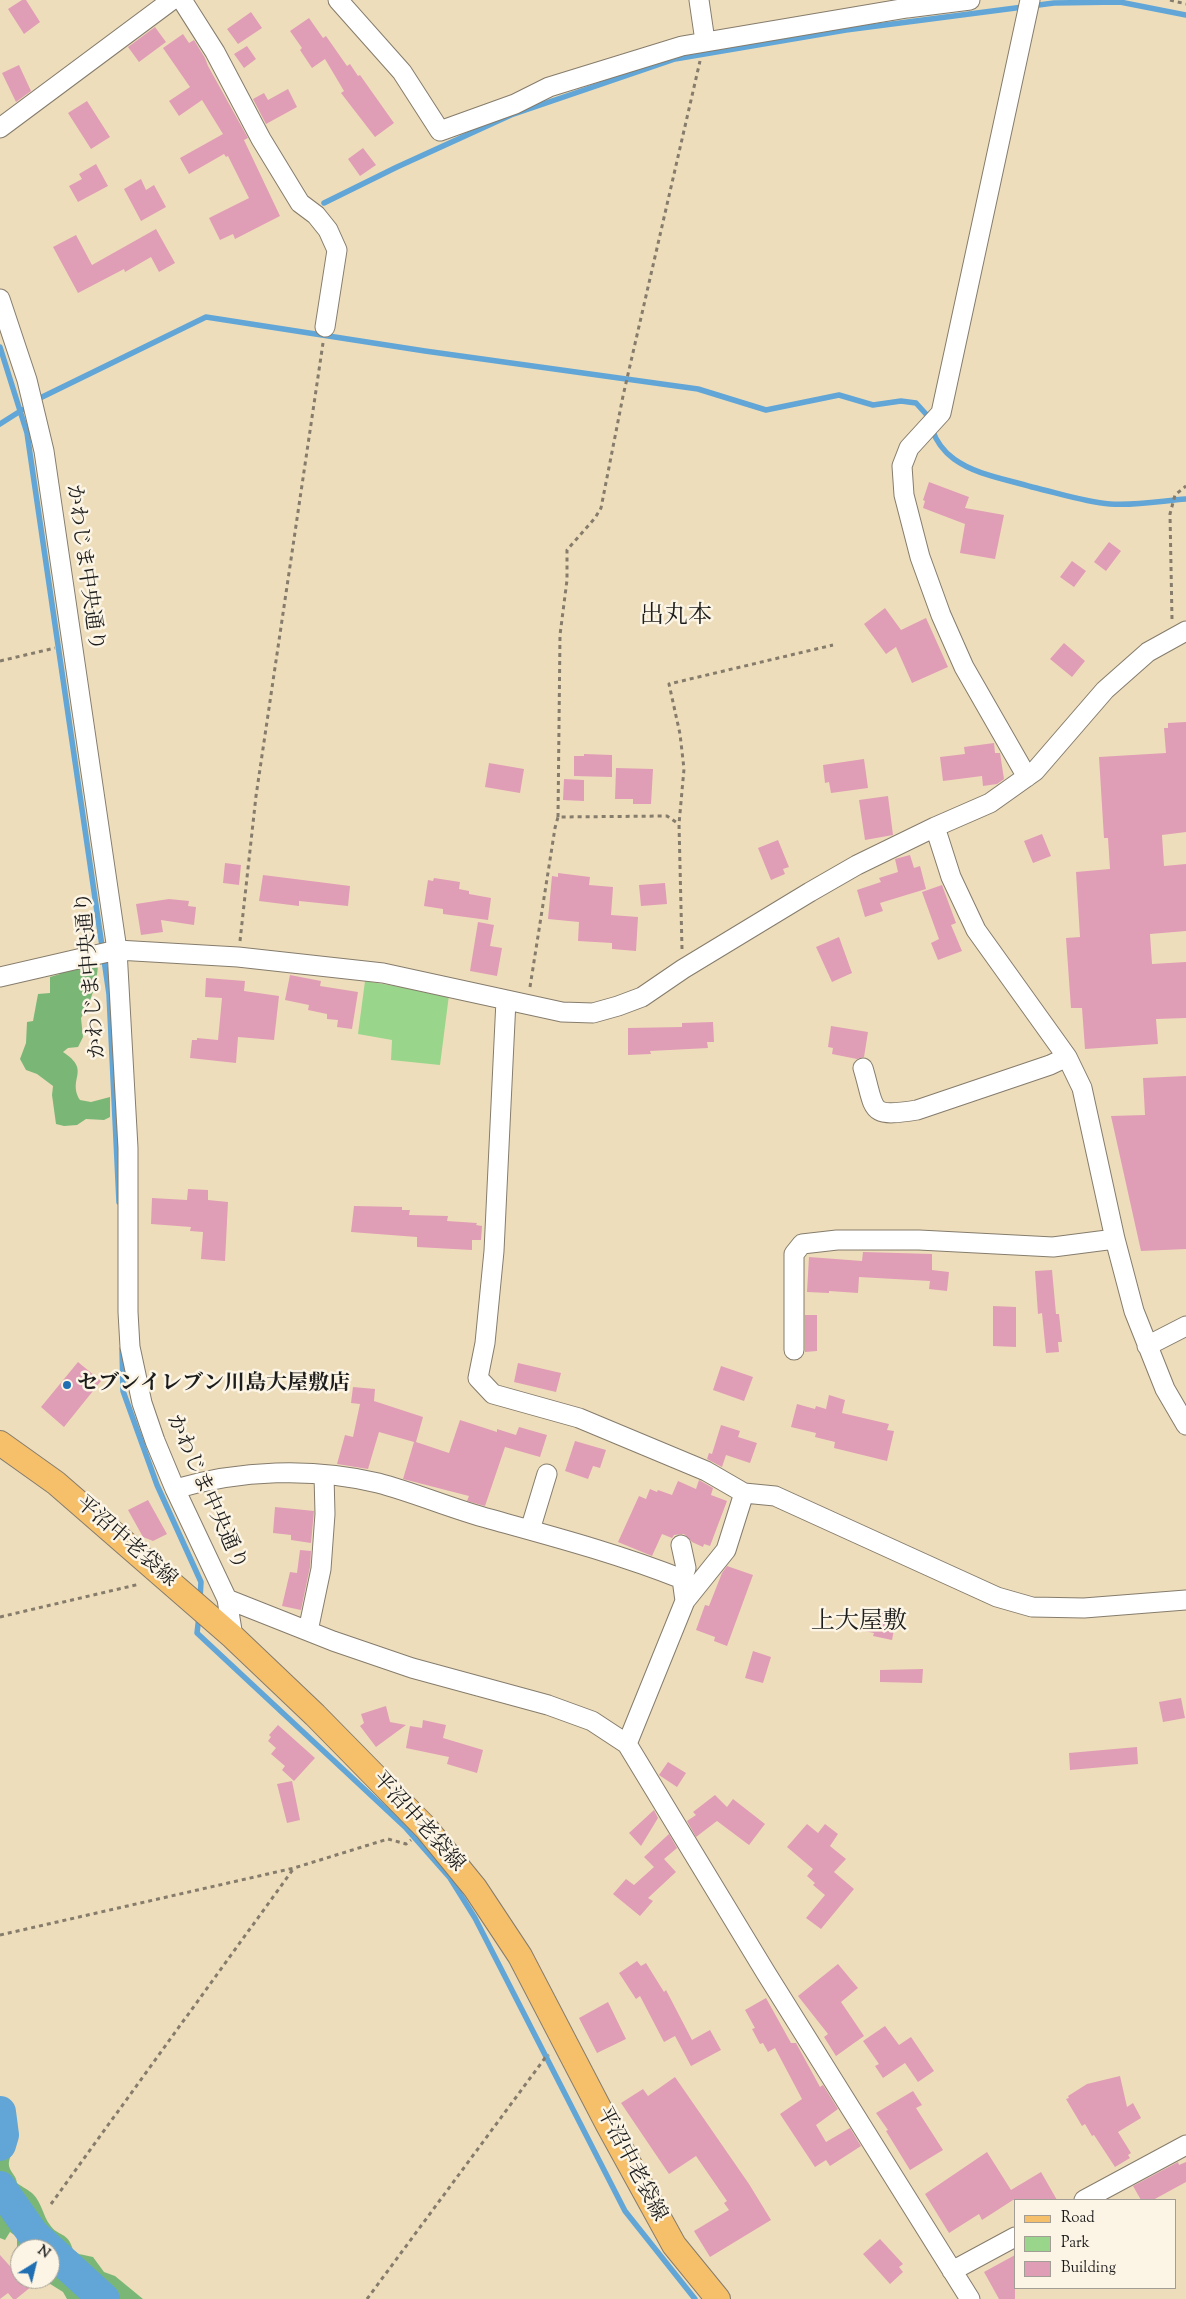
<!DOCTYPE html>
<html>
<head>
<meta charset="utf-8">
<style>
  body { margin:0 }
  #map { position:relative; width:1186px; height:2299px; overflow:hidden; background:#edb; font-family:"Sorts Mill Goudy",serif }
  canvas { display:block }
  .legend { position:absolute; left:1014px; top:2199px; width:162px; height:90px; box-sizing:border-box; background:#fcf5e5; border:1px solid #a29e95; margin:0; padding:6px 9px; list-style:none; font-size:15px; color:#1c1c1c }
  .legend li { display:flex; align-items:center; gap:10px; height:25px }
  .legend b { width:25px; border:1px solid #a29e95 }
  .north { position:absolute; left:10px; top:2239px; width:50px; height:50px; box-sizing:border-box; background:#fcf5e5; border:1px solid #a29e95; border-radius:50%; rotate:36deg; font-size:14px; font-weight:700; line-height:20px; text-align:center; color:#1c1c1c }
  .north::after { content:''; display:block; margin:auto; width:18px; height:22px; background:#1f6fb2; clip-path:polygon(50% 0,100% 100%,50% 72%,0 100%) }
</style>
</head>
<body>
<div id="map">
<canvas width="1186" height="2299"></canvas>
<ul class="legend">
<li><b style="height:6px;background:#f6c06b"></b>Road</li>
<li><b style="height:14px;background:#99d68b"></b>Park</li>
<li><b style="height:14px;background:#e09db6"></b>Building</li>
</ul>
<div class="north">N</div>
</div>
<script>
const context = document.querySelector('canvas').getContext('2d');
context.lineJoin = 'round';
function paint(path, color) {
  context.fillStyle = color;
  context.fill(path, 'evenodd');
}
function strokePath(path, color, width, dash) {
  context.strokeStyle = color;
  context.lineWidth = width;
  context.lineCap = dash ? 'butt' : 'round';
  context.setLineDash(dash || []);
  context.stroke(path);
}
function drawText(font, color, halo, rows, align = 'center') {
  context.font = font + ' "Sorts Mill Goudy","Noto Serif JP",serif';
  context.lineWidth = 5;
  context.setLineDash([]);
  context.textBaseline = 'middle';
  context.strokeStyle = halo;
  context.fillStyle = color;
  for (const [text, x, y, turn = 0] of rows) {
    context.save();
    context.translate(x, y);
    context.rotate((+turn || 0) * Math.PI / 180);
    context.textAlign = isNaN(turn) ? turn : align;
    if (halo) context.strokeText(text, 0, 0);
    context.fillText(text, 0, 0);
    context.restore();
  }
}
paint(new Path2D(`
  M365 981 449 995 440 1065 391 1060 392 1040 358 1034Z`), '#99d68b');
paint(new Path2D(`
  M98 962C98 980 91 1003 81 1018L83 1037 78 1047 68 1048 63 1052C92 1071 67 1078 80 1100L91 1102 110 1097V1117L104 1120 86 1119 77 1125 64 1126 56 1124 52 1095 53 1086 37 1074 26 1070 20 1059 26 1043 27 1022 33 1021 38 994 50 993V977L60 974V967Z
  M0 2102 15 2145C13 2153 6 2161 10 2169 13 2175 16 2176 17 2183 22 2187 29 2190 33 2194 42 2203 43 2216 50 2225 58 2237 68 2231 73 2250L79 2254 93 2257 104 2272 115 2276 143 2299H67L63 2292 47 2282 50 2279V2249H20V2257L17 2254V2237L10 2232 5 2240 0 2238Z`), '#7ab777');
strokePath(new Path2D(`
  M324 203 397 167 511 115 675 59 846 30 1054 3 1120 2 1186 15
  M0 347 27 433 109 994 119 1202
  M36 400 206 317 425 351 698 389 766 410 839 395 873 405 901 401 916 403 926 414 928 420
  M0 424 22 410
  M932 429C936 441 943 451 954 459 976 475 1006 479 1032 487 1058 493 1084 502 1110 504 1135 506 1161 501 1186 499
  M122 1349 123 1391 157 1485 201 1582 200 1599
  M199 1616 197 1633 405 1827 450 1878 475 1918 625 2211 695 2299`), '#61a6d6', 5.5);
strokePath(new Path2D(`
  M0 2112 3 2135 0 2145
  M0 2187 33 2234 104 2299`), '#61a6d6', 32);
paint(new Path2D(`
  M22 0H26L40 22 24 34 8 9Z
  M251 12 262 28 238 44 227 29Z
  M309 18 323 38 326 36 347 66 350 64 358 76 360 75 394 123 375 137 341 93 344 91 325 59 312 68 300 50 302 48 290 31Z
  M155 27 166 42 139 62 128 47Z
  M183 34 189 43 194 40 205 58 208 66 248 138 244 140 280 216 235 239 233 234 220 240 209 218 249 198 228 156 226 157 224 154 189 174 180 158 223 134 202 100 179 116 169 101 190 87 163 48Z
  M247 46 256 59 244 68 234 54Z
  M19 65 31 91 16 102 2 73Z
  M288 89 297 107 266 124 253 99 264 93 268 100Z
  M87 101 110 137 91 149 68 113Z
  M363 148 376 165 360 176 348 159Z
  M96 164 108 186 78 202 69 186 82 179 79 174Z
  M141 179 146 190 154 185 166 207 141 221 124 189Z
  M156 229 175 263 159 272 151 257 125 272 124 269 78 293 53 247 76 235 92 265Z
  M929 482 969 497 965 508 1004 515 995 559 960 553 965 524 923 508 925 501 923 500Z
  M1109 542 1121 551 1106 571 1094 562Z
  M1072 561 1086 571 1074 587 1060 577Z
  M885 608 901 630 926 618 948 667 912 683 896 647 886 654 864 624Z
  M1064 643 1085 661 1072 677 1050 659Z
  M1186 722V832L1162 835 1164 866 1186 864V931L1150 934 1152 964 1186 962V1018L1156 1019 1158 1044 1085 1049 1082 1008H1071L1066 938 1080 937 1076 872 1110 869 1108 838H1104L1099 757 1166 753 1164 728H1168V723Z
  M994 743 995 753H1000L1004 779 997 784 983 786 982 776 943 781 940 757 965 754 964 747Z
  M584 754 612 755V777L574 776V756H584Z
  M864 759 868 788 831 793 829 782 825 783 823 765Z
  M489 763 524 769 520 793 485 787Z
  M616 768 653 769 651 804H633V799H615Z
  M564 779 584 780V801L563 800Z
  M888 796 893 835 865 840 859 800Z
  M1042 834 1051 856 1033 863 1024 841Z
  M778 840 789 867 783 869 785 874 771 880 758 848Z
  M910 855 914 868 920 866 926 889 880 903 883 911 865 917 857 890 881 882 879 878 898 872 895 859Z
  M225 863 241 865 239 885 223 883Z
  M558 873 590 877 589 885 613 887 611 915 638 917 636 951 612 949V943L578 941 579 922 548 919 552 876 558 877Z
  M263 875 350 886 348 906 299 901V906L259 901Z
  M434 878 460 882 459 889 469 891V894L491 898 488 920 443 914V909L424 906 428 880 433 881Z
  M665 883 667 904 641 906 639 885Z
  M942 885 956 923 951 925 962 951 938 960 931 943 939 939 922 892Z
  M169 899 189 901 188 906 196 907 194 925 161 920 163 932 141 935 136 904Z
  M478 922 494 925 490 946 502 948 497 976 470 971Z
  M839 937 852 973 832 982 816 947Z
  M290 975 321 981 320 986 358 992 352 1029 337 1027 338 1020 327 1019V1014L308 1010 309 1005 285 1000Z
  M206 978 245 981 244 991 279 996 274 1040 238 1037 236 1063 190 1058 192 1040H197V1038L218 1040 222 998 205 997Z
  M713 1022 714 1042H707L708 1048 650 1051 651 1054 628 1055V1028L682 1027V1023Z
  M831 1026 868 1032 864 1057 857 1059 832 1054 833 1048 828 1047Z
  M1186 1076V1249L1141 1251 1111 1116 1145 1115 1143 1078Z
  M188 1189 208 1190V1200L228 1202 225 1261 201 1259 203 1232 190 1231 191 1227 151 1224 152 1198 187 1200Z
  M354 1206 402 1207V1210H410L409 1215 448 1216 447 1221 477 1223 476 1225 482 1226 481 1240H472V1250L417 1247V1237L351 1232Z
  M863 1252 932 1254V1270L949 1272 947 1291 929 1289 930 1281 859 1277 858 1293 829 1291V1293L807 1292 809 1257 862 1261Z
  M1052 1270 1056 1314H1059L1062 1342H1058L1059 1352 1046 1353 1042 1313 1038 1314 1035 1271Z
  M993 1306 1016 1307V1347L993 1346Z
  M805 1315H817V1351L805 1352Z
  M78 1362 101 1381 64 1427 41 1407Z
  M518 1363 561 1373 556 1392 514 1382Z
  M721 1366 753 1377 744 1401 713 1390Z
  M353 1387 375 1389 374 1401 423 1417 416 1442 449 1453 460 1420 497 1432V1429L516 1435 519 1427 547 1435 540 1457 505 1447 485 1506 467 1501 469 1496 403 1479 414 1442 379 1432 368 1469 337 1464 345 1435 353 1437 360 1404 351 1403Z
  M829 1395 845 1400 842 1413 889 1424 887 1430 894 1431 887 1461 834 1448 835 1442 815 1437 816 1433 791 1427 797 1404 815 1409 816 1406 826 1409Z
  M721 1425 740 1431 738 1437 757 1443 750 1463 726 1455 722 1467 707 1459 709 1453 712 1454Z
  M575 1441 606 1450 600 1468 593 1466 588 1479 565 1471Z
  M699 1480 713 1488 711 1495 727 1501 710 1546 704 1544 703 1547 692 1542 684 1534 674 1535 672 1538 662 1534 652 1556 618 1542 639 1496 646 1499 650 1489 657 1492 658 1490 672 1495 678 1481 696 1489Z
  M148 1500 167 1534 153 1541 143 1537 128 1510Z
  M275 1507 314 1511 311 1543 291 1540V1535L273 1533Z
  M300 1550 311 1551 310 1567 301 1610 282 1606 290 1572 297 1573Z
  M727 1566 753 1575 727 1646 714 1641 715 1637 696 1630 705 1605 709 1606 722 1573Z
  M870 1608 897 1614 892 1640 873 1636 874 1633 865 1631Z
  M753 1651 771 1657 763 1683 745 1678Z
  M923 1669 922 1683 880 1682V1670Z
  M1181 1698 1185 1718 1163 1722 1159 1702Z
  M386 1706 390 1722 406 1725 376 1747 360 1726 364 1723 361 1714Z
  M423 1720 446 1725 443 1738 483 1750 477 1773 447 1764 449 1757 406 1748 410 1726 422 1728Z
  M278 1725 315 1758 294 1781 282 1770 285 1766 271 1754 276 1748 268 1741 271 1737 269 1735Z
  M1137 1747 1138 1764 1070 1770 1069 1753Z
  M668 1762 686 1773 677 1787 659 1775Z
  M292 1781 300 1820 287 1823 277 1784Z
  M715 1795 727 1807 733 1799 765 1824 749 1845 717 1821 696 1837 687 1821 696 1815 693 1812Z
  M654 1810 658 1818 641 1846 629 1833Z
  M807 1824 818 1833 825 1824 838 1834 830 1846 846 1859 834 1872 854 1889 821 1929 806 1918 825 1895 813 1885 815 1883 807 1876 813 1869 787 1847Z
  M669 1834 677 1848 664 1859 676 1872 648 1898 653 1901 640 1916 613 1894 626 1879 634 1885 654 1867 644 1857Z
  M637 1961 641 1966 646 1963 664 1992 666 1990 692 2040 710 2030 721 2050 691 2066 675 2036 664 2042 640 1996 636 1999 619 1973Z
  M838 1964 858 1988 841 2002 864 2036 836 2056 824 2037 828 2034 798 1996Z
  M766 1998 791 2043H796L820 2087 823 2085 838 2109 816 2125 826 2142 850 2128 861 2146 830 2166 826 2160 815 2167 780 2114 802 2099 775 2048 768 2052 763 2043 760 2044 752 2029 755 2028 745 2010Z
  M608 2002 626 2039 597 2053 579 2018Z
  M885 2026 899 2045 911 2037 934 2071 918 2082 905 2063 883 2078 875 2066 879 2064 863 2041Z
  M1120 2076 1127 2107 1133 2103 1141 2118 1118 2132 1131 2153 1128 2155 1130 2158 1115 2167 1094 2135 1092 2136 1085 2124 1082 2126 1066 2099 1069 2098 1068 2096 1087 2084Z
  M675 2077 749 2184 771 2220 710 2257 694 2231 729 2210 724 2203 727 2201 696 2156 669 2174 621 2103 643 2089 648 2096Z
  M913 2091 922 2105 916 2108 943 2150 910 2170 886 2131 888 2130 876 2113Z
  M987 2152 1011 2190 1041 2172 1057 2200H1013L982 2220 979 2214 949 2233 925 2194Z
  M1178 2162 1179 2165 1186 2162V2182L1153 2200H1141L1133 2186Z
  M880 2239 903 2264 899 2267 903 2272 890 2284 863 2254Z
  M0 2255 16 2273 19 2271 20 2279H26L32 2286 16 2299H13L8 2293 0 2299Z
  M1015 2255V2299H999L984 2272Z`), '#e09db6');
const minor = new Path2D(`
  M182 0 215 52 261 139 300 203 316 215 328 230 337 250 325 327
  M338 0 402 72 440 131 515 104 549 87 682 46 907 8 970 0
  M699 0 705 41
  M0 128 172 0
  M0 299 27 380 44 451 117 950 128 1148V1312L130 1347 142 1403 155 1441 175 1489 227 1599 233 1637
  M1027 777 964 667 941 615 920 557 904 495 902 466 909 448 941 413 1030 0
  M935 827 951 877 976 930 1067 1057 1082 1088 1115 1239 1134 1311 1165 1389 1186 1425
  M0 977 117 950 238 957 383 973 562 1012 593 1013 618 1006 642 997 683 969 810 892 857 865 935 827 990 803 1035 771 1105 690 1148 652 1186 631
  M506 1000 494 1251 485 1343 478 1378 493 1394 579 1418 706 1471 744 1493 775 1496 997 1597 1032 1607 1084 1608 1186 1600
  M863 1068C876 1111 867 1118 917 1110L1050 1065 1067 1057
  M1147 1346 1186 1326
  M794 1350V1254L802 1244 837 1240H919L1053 1247 1115 1239
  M175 1489C239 1470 313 1467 378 1483 416 1493 452 1509 490 1519 555 1537 619 1554 682 1579L685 1601
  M530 1530 547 1474
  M681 1545 686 1568 682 1579
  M227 1599 333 1641 412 1668 548 1705 592 1721 627 1744 766 1973 970 2299
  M308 1631 321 1569 325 1514 324 1475
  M627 1744 685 1601 726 1550 744 1493
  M1084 2200 1186 2145
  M952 2271 1015 2237`);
const major = new Path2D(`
  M0 1443 56 1483 233 1637 315 1715 426 1828 475 1888 520 1956 608 2125 674 2245 718 2299`);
strokePath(minor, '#857c6c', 21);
strokePath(major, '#857c6c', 26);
strokePath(new Path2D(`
  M1170 0 1186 4
  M1172 619 1170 514 1175 495 1186 486
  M0 661 55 648
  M558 817 560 635 567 580V550L595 518 601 508 623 396 700 61
  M240 941 256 796 323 343
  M682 949 679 824 684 769 680 734 669 684 833 645
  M530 987 555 828 558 817 667 816 679 824
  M0 1617 140 1584
  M0 1935 294 1868 388 1839 406 1844 411 1840
  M51 2204 294 1868
  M367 2299 545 2058 549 2055`), '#857c6c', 3, [4, 4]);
strokePath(minor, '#fff', 19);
strokePath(major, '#f6c06b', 24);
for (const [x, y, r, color] of [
  [67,1385,5,"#1f6fb2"]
]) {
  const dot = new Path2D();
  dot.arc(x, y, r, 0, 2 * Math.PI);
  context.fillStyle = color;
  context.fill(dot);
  strokePath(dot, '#fcf5e5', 2);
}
drawText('21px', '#1c1c1c', '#fcf5e5', [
  ["かわじま中央通り",83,568,82],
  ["かわじま中央通り",93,975,-95],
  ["かわじま中央通り",205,1493,66],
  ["平沼中老袋線",125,1543,41],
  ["平沼中老袋線",417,1823,48],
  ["平沼中老袋線",630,2165,62]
]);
drawText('bold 21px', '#1c1c1c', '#fcf5e5', [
  ["セブンイレブン川島大屋敷店",77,1385]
], 'left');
drawText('24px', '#1c1c1c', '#fcf5e5', [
  ["出丸本",676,618],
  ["上大屋敷",859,1624]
]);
</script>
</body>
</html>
